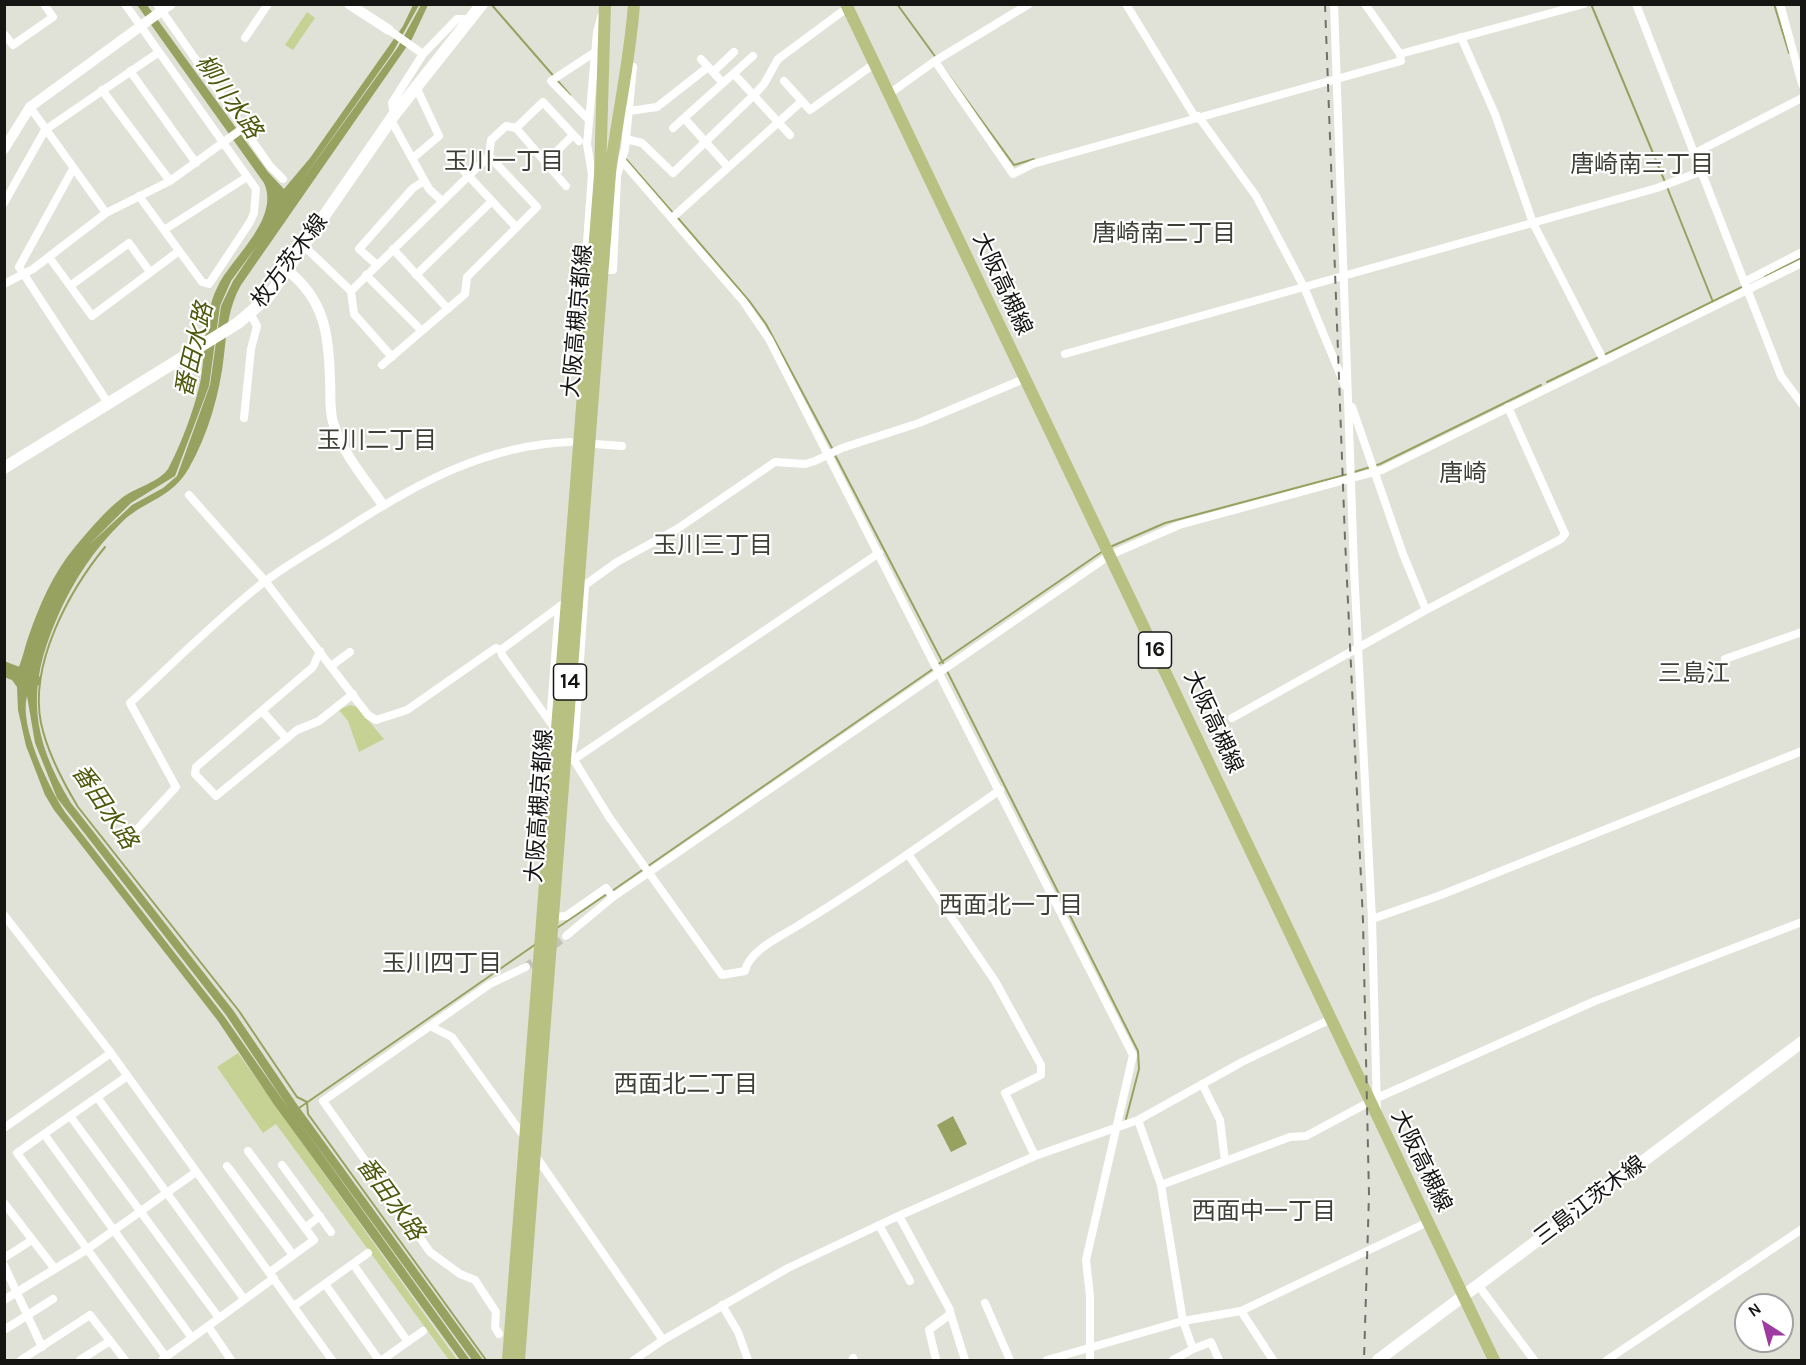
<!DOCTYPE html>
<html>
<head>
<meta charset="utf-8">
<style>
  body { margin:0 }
  #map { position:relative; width:1806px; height:1365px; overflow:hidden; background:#e0e2d8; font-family:Karla,sans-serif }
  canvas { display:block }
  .frame { position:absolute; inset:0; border:6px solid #151613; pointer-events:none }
  .north { position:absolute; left:1734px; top:1293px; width:60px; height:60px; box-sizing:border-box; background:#fff; border:2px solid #a1a2a1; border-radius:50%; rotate:324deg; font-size:16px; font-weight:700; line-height:24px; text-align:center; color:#151613 }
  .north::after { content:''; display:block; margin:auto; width:21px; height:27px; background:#9e3ba0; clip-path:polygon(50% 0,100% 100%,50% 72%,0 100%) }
</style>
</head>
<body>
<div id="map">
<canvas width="1806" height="1365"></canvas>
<div class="frame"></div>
<div class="north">N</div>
</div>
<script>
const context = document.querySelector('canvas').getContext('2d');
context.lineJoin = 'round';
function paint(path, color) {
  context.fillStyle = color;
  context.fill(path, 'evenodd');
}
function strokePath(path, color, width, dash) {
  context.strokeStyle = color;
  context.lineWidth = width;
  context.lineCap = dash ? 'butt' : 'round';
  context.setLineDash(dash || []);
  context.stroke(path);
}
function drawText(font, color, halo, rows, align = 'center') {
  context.font = font + ' Karla,"Noto Sans JP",sans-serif';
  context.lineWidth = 4.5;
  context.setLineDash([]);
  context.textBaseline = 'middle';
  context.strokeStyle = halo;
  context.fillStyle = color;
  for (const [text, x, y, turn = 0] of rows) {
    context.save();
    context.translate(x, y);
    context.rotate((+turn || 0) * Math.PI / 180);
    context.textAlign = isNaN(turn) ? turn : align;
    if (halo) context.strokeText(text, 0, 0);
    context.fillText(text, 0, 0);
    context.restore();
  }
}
paint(new Path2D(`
  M307 12 315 18 293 50 285 45Z
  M350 705 357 707 384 739 359 752 348 721 339 710Z
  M238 1053 457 1360H449L276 1124 263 1133 217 1067Z`), '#c6d293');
paint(new Path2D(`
  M137 5H147L268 172 284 189 310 158 403 26 413 5H419L393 52 298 186 398 47 421 5H428L412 39 241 285C228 308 227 330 224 355 220 393 208 435 189 468 171 499 147 499 123 521 94 549 73 581 57 618 26 689 31 737 71 803L233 1010 296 1103 483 1360H472L298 1120 470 1360H460L273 1103 218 1021 54 810 45 795 26 746 18 710 17 687 12 680C21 667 23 653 28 638 39 606 53 573 75 547 89 530 105 511 123 497 137 487 159 482 168 469 181 445 196 405 201 378 206 348 204 311 219 284 234 256 280 218 264 183ZM256 247 233 281 221 306 210 385 177 476 163 488 132 505 89 545 131 503 175 476 209 386 220 306 231 281ZM27 696 35 743 57 798 226 1015 289 1109 224 1016 65 812C48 786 19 726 27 696Z
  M953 1116 967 1144 951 1152 937 1125Z`), '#97a261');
strokePath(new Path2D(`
  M491 4 570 95
  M897 4 1014 165 1034 159
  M1591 4 1665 182
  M1774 4 1789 53
  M625 158 673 213
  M1667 187 1713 302
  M677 217 750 302 766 324 833 450
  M1765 276 1802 258
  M1604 355 1744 286
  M1547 382 1599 357
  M835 455 943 663
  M1354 472 1380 464 1541 385
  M105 547C69 591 29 664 41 723 47 752 63 782 78 807L239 1011 297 1097 307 1102 308 1114 486 1360
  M1110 547 1165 523 1348 474
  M937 665 1103 551
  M947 671 1138 1051 1139 1069 1126 1119
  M612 891 933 669
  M557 928 607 894
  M299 1108 536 944`), '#97a261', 2);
strokePath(new Path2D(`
  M4 669 33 680`), '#97a261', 15);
strokePath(new Path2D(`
  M526 967 566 936`), '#c2c3ba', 8, [8, 4]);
strokePath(new Path2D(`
  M125 4 256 189 254 213 250 222 209 284 202 282 139 196
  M157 4 270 166 283 179
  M1126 4 1195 117
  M1334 4 1354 568 1372 919 1377 1110
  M1365 4 1400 54 1584 4
  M1636 4 1781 376 1802 404
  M1780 4 1802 84
  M389 30 423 54
  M4 34 13 45 53 17 44 4
  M1461 37 1495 114 1533 223 1604 361
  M245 38 268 4
  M701 59 723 83
  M935 61 1029 4
  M130 71 196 163
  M713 72 734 52
  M734 74 790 135
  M784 81 810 110 874 64
  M102 90 170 181
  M889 94 935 61 1013 174 1033 164 1401 61 1400 54
  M30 107 106 213
  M629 111 657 107 708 67
  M394 115 392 103 423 54 457 19H469
  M1198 116 1256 196 1304 287 1345 386
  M684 118 728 167
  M391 120 429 189 442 201
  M589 120 551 81 595 52
  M516 128 543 102 579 141
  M673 128 753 56
  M626 139 642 143 673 173 754 95 764 84 778 59 847 8
  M1695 153 1802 98
  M450 156 516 227
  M489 156 491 140 506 126 516 128 566 186
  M413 158 439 136 416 87
  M622 161 743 301 769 339 1133 1055 1086 1260 1090 1296V1360
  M546 162 573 135
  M73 169 19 267 108 403
  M4 203 45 130 159 52
  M672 218 802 101
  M164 230 247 177
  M304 246 351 291 354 314 392 357
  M393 249 448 309
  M49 257 92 316 179 251
  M377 265 359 249 413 188 424 181
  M589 270H585L592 174 587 144 597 32 601 17
  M608 270H613L617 176 625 149 633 67
  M366 275 422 331
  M416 275 492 201
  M1744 282 1802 252
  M4 284 33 269 106 213 170 181 243 128
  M70 286 129 243 150 272
  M351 291 489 156 537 207 467 277 465 294 382 365
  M1065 354 1657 188 1702 171
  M1352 407 1403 554 1426 610
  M244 418 251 349 257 326 250 313
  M595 444 622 446
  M189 495 265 581 368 715 376 720 407 710 490 652 496 648 501 650 563 604
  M501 650 502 655 558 733
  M320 651 313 667 196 767 195 774 216 796 297 730 319 721 353 694
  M1725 659 1802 632
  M331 666 350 652
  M263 712 286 738
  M1232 718 1426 610 1561 539 1565 534 1508 407
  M550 722 559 608
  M566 747 609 817 722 975 745 971C749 950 782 936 799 925 868 883 934 836 1000 790
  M571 755 575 736 585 585 617 562 677 529 775 462 805 464 815 461 842 448 919 423 1024 379
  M573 760 879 553
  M132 835 176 787 130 703C171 665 211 625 254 590 283 566 318 548 349 527 417 483 487 445 570 442
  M908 854 995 981 1041 1065V1075L1005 1093 1035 1156
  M4 915 111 1053 332 1360
  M553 917 566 916 606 888 613 897
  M1372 919 1441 895 1802 751
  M566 936 613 897 1110 555 1179 525 1382 470 1802 263
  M430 1026 452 1037 525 1138
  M126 1077 44 1134 192 1338
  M1202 1084 1220 1120 1225 1161
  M97 1097 244 1299
  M70 1116 219 1318
  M1138 1120 1161 1185 1183 1321 1193 1349
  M4 1128 111 1053
  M44 1134 17 1153 166 1357
  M248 1151 314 1240 270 1272
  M535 1155 663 1340
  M282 1165 331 1232
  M227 1166 293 1255
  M1161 1185 1290 1137 1306 1136 1377 1098 1595 1001 1802 922
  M4 1203 55 1269
  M899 1216 950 1310 949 1315 929 1330 936 1360
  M879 1225 910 1281
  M305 1228 320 1216
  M4 1258 32 1240
  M353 1264 408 1342
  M4 1265 42 1347
  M325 1284 379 1360
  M1478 1285 1534 1360
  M4 1300 86 1250 196 1172
  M985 1303 1010 1360
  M722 1305 738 1332 748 1360
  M294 1306 368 1253
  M1241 1311 1273 1360
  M950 1312 965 1360
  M208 1326 231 1360
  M4 1330 53 1299
  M499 1334 495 1327 496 1312 475 1280 460 1274 430 1252 323 1101 490 984 526 967
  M853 1358 854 1360
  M163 1359 274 1278
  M21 1360 90 1315 125 1360
  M80 1360 110 1341
  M382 1360 423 1331
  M634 1360 663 1340 788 1268 894 1218 1035 1156 1138 1120 1242 1062 1331 1019
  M1047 1360 1183 1321 1241 1311 1428 1222
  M1173 1360 1193 1349 1211 1342 1219 1360
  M1607 1360 1802 1229`), '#fff', 8);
strokePath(new Path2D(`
  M349 4 389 30
  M4 149 30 107 171 4
  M287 270C325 300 329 335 330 381 331 395 329 408 333 422 342 453 365 479 383 505`), '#fff', 10);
strokePath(new Path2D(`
  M4 468 238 323 268 297 394 115 482 4
  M1378 1360 1802 1042`), '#fff', 12);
strokePath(new Path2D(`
  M846 4 1494 1360
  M508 1360 600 175 605 4
  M519 1360 610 173C617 117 630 61 634 4`), '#b8c181', 12);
strokePath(new Path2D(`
  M1325 4 1345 539 1363 921 1369 1195 1364 1360`), '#6f706a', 2, [8, 8]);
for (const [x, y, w] of [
  [1155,650,33],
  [570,682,33]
]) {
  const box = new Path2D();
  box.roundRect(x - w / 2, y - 18, w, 36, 4.5);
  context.fillStyle = '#fff';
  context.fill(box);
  strokePath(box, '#151613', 1.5);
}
drawText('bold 21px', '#151613', null, [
  ["16",1155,650],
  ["14",570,682]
]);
drawText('22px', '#151613', '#fff', [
  ["枚方茨木線",290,261,-53],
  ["大阪高槻線",1002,284,65],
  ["大阪高槻京都線",578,321,-85],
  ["大阪高槻線",1213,722,65],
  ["大阪高槻京都線",540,806,-86],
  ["大阪高槻線",1421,1161,64],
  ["三島江茨木線",1590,1201,-37]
]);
drawText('italic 24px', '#4f590c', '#fff', [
  ["柳川水路",228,97,55],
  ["番田水路",195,350,-77],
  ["番田水路",104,807,56],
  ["番田水路",390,1199,54]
]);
drawText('24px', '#3e4038', '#fff', [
  ["玉川一丁目",504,162],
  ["唐崎南三丁目",1642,165],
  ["唐崎南二丁目",1164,234],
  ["玉川二丁目",377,441],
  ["唐崎",1463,474],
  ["玉川三丁目",713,546],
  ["三島江",1694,674],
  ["西面北一丁目",1011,906],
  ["玉川四丁目",442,964],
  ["西面北二丁目",686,1085],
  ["西面中一丁目",1264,1212]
]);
</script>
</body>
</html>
